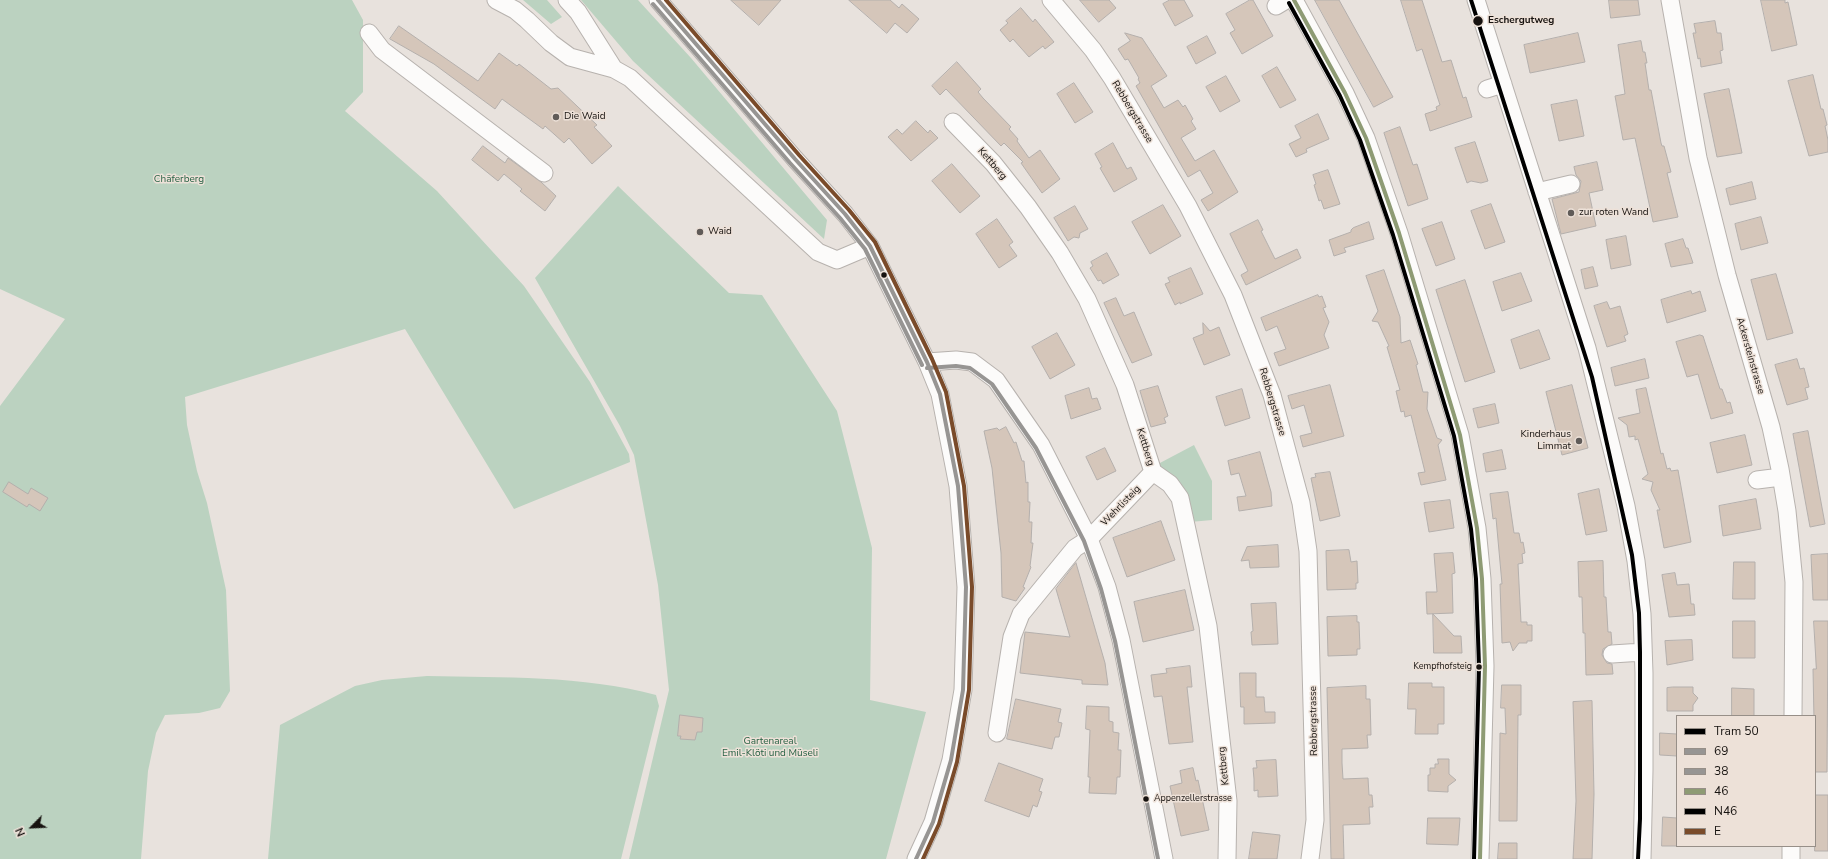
<!DOCTYPE html>
<html>
<head>
<meta charset="utf-8">
<style>
  body { margin:0 }
  #map { position:relative; width:1828px; height:859px; overflow:hidden; background:#e8e2dd; font-family:"Nunito Sans",sans-serif }
  canvas { display:block }
  .legend { position:absolute; left:1676px; top:715px; width:140px; height:132px; box-sizing:border-box; background:#ede1d8; border:1px solid #978f88; margin:0; padding:5px 7px; list-style:none; font-size:12px; color:#171310 }
  .legend li { display:flex; align-items:center; gap:8px; height:20px }
  .legend b { width:20px; border:1px solid #978f88 }
  .north { position:absolute; left:12px; top:807px; width:40px; height:40px; -webkit-text-stroke:3px #ede1d8; paint-order:stroke; rotate:246deg; font-size:11px; font-weight:700; line-height:16px; text-align:center; color:#171310 }
  .north::after { content:''; display:block; margin:auto; width:14px; height:18px; background:#171310; clip-path:polygon(50% 0,100% 100%,50% 72%,0 100%) }
</style>
</head>
<body>
<div id="map">
<canvas width="1828" height="859"></canvas>
<ul class="legend">
<li><b style="height:5px;background:#000"></b>Tram 50</li>
<li><b style="height:5px;background:#979593"></b>69</li>
<li><b style="height:5px;background:#979593"></b>38</li>
<li><b style="height:5px;background:#8e9b74"></b>46</li>
<li><b style="height:5px;background:#000"></b>N46</li>
<li><b style="height:5px;background:#7a4b2a"></b>E</li>
</ul>
<div class="north">N</div>
</div>
<script>
const context = document.querySelector('canvas').getContext('2d');
context.lineJoin = 'round';
function paint(path, color) {
  context.fillStyle = color;
  context.fill(path, 'evenodd');
}
function strokePath(path, color, width, dash) {
  context.strokeStyle = color;
  context.lineWidth = width;
  context.lineCap = dash ? 'butt' : 'round';
  context.setLineDash(dash || []);
  context.stroke(path);
}
function drawText(font, color, halo, rows, align = 'center') {
  context.font = font + ' "Nunito Sans",sans-serif';
  context.lineWidth = 3;
  context.setLineDash([]);
  context.textBaseline = 'middle';
  context.strokeStyle = halo;
  context.fillStyle = color;
  for (const [text, x, y, turn = 0] of rows) {
    context.save();
    context.translate(x, y);
    context.rotate((+turn || 0) * Math.PI / 180);
    context.textAlign = isNaN(turn) ? turn : align;
    if (halo) context.strokeText(text, 0, 0);
    context.fillText(text, 0, 0);
    context.restore();
  }
}
paint(new Path2D(`
  M0 0H352L363 20V92L345 111 437 191 524 286 590 382 629 454 630 462 514 509 405 329 185 397 187 425 197 471 207 503 226 590 230 691 220 708 199 713 165 715 156 733 148 771 141 859H0V406L65 319 0 289Z
  M523 0H547L562 17 551 24Z
  M581 0H638L691 58 827 220 824 239 633 61Z
  M618 186 729 293 762 295 837 411 872 548 870 700 926 712 886 859H629L669 690 658 585 634 455 620 426 535 278Z
  M1194 445 1212 481V520L1190 522 1171 476 1158 464Z
  M427 676C503 678 582 675 656 695L659 706 621 859H268L280 725 355 686 382 680Z`), '#bbd2c0');
const building = new Path2D(`
  M731 0H781L759 25Z
  M849 0H890L899 8 902 4 919 19 907 33 895 23 887 33Z
  M1080 0H1109L1116 8 1099 22Z
  M1170 0H1184L1193 16 1175 26 1163 4Z
  M1250 0H1253L1273 36 1242 54 1230 33 1235 30 1226 14Z
  M1315 0H1339L1393 97 1374 107Z
  M1401 0H1422L1442 62 1451 60 1463 98 1466 97 1472 117 1430 131 1425 114 1437 110 1436 107 1440 105 1422 49 1417 51Z
  M1609 0H1638L1640 15 1611 18Z
  M1761 0H1785V3L1788 2 1797 45 1772 51Z
  M1021 8 1033 22 1035 19 1054 42 1045 49 1043 46 1029 57 1013 39 1010 42 1000 30 1008 23 1006 21Z
  M1715 21 1717 33H1721L1723 50 1720 51 1722 63 1701 67 1700 58 1698 59 1693 33H1696L1694 24Z
  M399 26 478 81 499 53 517 66 519 64 551 89 558 88 597 125 594 127 612 146 592 164 569 138 564 143 545 126 543 129 502 99 495 109 434 64 390 39Z
  M1125 33 1142 38 1167 76 1151 86 1164 108 1178 100 1183 107 1185 105 1193 119 1191 121 1196 129 1181 138 1195 161 1214 150 1238 192 1208 211 1201 200 1213 193 1200 170 1188 177 1136 86 1140 83 1138 79 1139 78 1128 59 1125 60 1118 49 1130 41Z
  M1578 33 1585 62 1530 73 1524 45Z
  M1207 36 1216 53 1196 64 1187 47Z
  M1641 41 1643 52H1645L1647 63H1645L1649 90H1651L1661 143 1662 146H1664L1671 172 1667 173 1678 217 1653 222 1635 138 1623 140 1615 96 1625 94 1618 45Z
  M957 62 981 89 978 92 983 98 1011 127 1009 129 1018 139 1017 141 1029 158 1040 150 1060 179 1042 193 1021 163 1023 162 1004 143 1001 146 946 89 940 95 932 86Z
  M1277 67 1296 100 1280 108 1262 76Z
  M1813 75 1821 109H1823L1827 125 1825 126 1828 140V152L1809 156 1788 81Z
  M1226 76 1240 101 1220 112 1206 87Z
  M1074 83 1093 112 1075 123 1057 94Z
  M1729 89 1742 153 1717 157 1704 94Z
  M1577 100 1584 136 1559 141 1551 105Z
  M1318 114 1329 139 1306 149 1307 152 1296 157 1289 144 1301 138 1295 126Z
  M916 121 928 133 930 130 938 138 911 161 888 137 897 129 902 134Z
  M1400 127 1413 165 1417 164 1428 199 1408 206 1384 133Z
  M1475 142 1488 181 1481 183 1471 181 1467 183 1455 148Z
  M1113 143 1127 169 1131 167 1137 179 1114 192 1100 168 1102 167 1095 154Z
  M483 146 505 163 508 158 541 182 556 196 545 211 520 191 522 189 504 174 498 181 472 160Z
  M1597 162 1603 190 1589 193 1596 226 1561 234 1552 199 1579 192 1581 181 1576 175 1574 167Z
  M952 164 980 196 960 213 932 181Z
  M1328 170 1340 204 1324 209 1321 200 1319 201 1314 185 1316 184 1313 175Z
  M1752 182 1756 199 1730 205 1726 189Z
  M1491 204 1505 242 1485 249 1471 211Z
  M1163 205 1181 236 1150 254 1132 222Z
  M1075 206 1088 229 1080 233 1079 238 1074 237 1068 241 1054 218Z
  M1761 217 1768 243 1741 250 1735 224Z
  M997 219 1013 242 1009 245 1017 256 999 268 976 234Z
  M1258 220 1263 230 1261 231 1275 259 1297 249 1301 258 1246 285 1241 275 1248 271 1230 234Z
  M1369 222 1374 239 1344 248 1346 252 1334 256 1329 240 1351 232V230L1353 228Z
  M1442 222 1455 259 1436 266 1422 229Z
  M1626 236 1631 265 1611 269 1606 240Z
  M1683 239 1686 248H1688L1693 263 1671 267 1665 244Z
  M1107 253 1119 275 1103 284 1101 280 1098 281 1090 268 1093 266 1091 262Z
  M1593 267 1598 286 1585 289 1581 270Z
  M1191 268 1203 294 1180 304V302L1175 305 1165 284 1170 282 1168 278Z
  M1384 270 1400 317 1401 343 1410 340 1418 364 1416 365 1423 392H1428L1427 409 1437 438 1442 440 1438 445 1446 480 1421 485 1418 473 1425 472 1411 415 1405 417 1404 411 1401 412 1396 391 1400 390 1387 347 1389 346 1378 322 1372 321 1378 311 1366 276Z
  M1521 273 1532 301 1502 311 1493 282Z
  M1776 274 1793 333 1767 340 1751 280Z
  M1465 280 1495 372 1465 382 1436 290Z
  M1691 291 1692 294 1700 291 1706 311 1667 323 1661 300Z
  M1318 295 1319 297 1322 296 1326 307 1323 308 1329 322 1324 335 1329 348 1279 366 1274 353 1286 349 1277 326 1266 331 1261 318Z
  M1116 298 1124 316 1134 312 1152 355 1132 363 1104 303Z
  M1607 302 1610 309 1620 306 1628 334 1624 336 1626 341 1607 347 1594 306Z
  M1203 323 1210 331 1219 327 1230 355 1204 365 1193 338 1203 334Z
  M1539 330 1550 359 1520 369 1511 340Z
  M1057 333 1075 365 1050 379 1032 347Z
  M1700 335 1703 336 1720 389H1722L1727 403 1730 402 1733 413 1711 419 1698 374 1687 377 1676 342Z
  M1645 359 1649 378 1615 386 1611 368Z
  M1797 359 1800 369 1804 368 1809 387 1805 388 1808 399 1787 405 1775 365Z
  M1330 385 1344 436 1303 447 1300 436 1312 433 1304 405 1292 409 1288 396Z
  M1572 385 1588 448 1562 455 1546 392Z
  M1158 386 1168 416 1164 418 1166 423 1151 427 1140 391Z
  M1089 388 1092 399 1097 398 1101 409 1071 419 1065 396Z
  M1646 388 1661 454 1663 453 1667 469 1670 468 1671 471 1678 470 1691 542 1664 548 1657 510H1660L1651 490 1653 482 1642 479 1648 474 1638 439 1635 440V436L1629 437 1627 425 1618 418 1640 413 1636 390Z
  M1242 389 1250 418 1225 426 1216 397Z
  M1495 404 1499 423 1478 428 1473 409Z
  M1006 427 1014 443 1016 442 1022 461H1024L1026 483 1028 482V502H1030L1029 522H1032L1031 543H1033L1030 566 1031 567 1023 587 1025 588 1016 601 1002 597 1001 553 992 468 984 431 997 428 999 430Z
  M1808 431 1825 524 1810 527 1793 434Z
  M1745 435 1752 465 1717 473 1710 443Z
  M1105 448 1116 471 1097 480 1086 457Z
  M1502 450 1506 469 1486 472 1483 454Z
  M1260 452 1271 492 1272 506 1239 511 1237 497 1246 496 1239 473 1231 475 1228 461Z
  M1330 472 1340 516 1320 521 1311 478 1316 477 1315 474Z
  M9 482 28 494 31 488 48 498 40 511 29 504 27 507 3 492Z
  M1599 489 1607 531 1586 535 1578 494Z
  M1508 492 1514 533H1519L1521 543 1523 542 1525 553 1522 554 1523 563 1518 564 1521 622H1527V625H1532V641H1527V643H1519L1513 651 1510 642 1502 643 1500 584H1502L1496 518 1493 519 1490 494Z
  M1756 499 1761 529 1723 536 1719 506Z
  M1450 500 1454 528 1429 532 1424 503Z
  M1161 521 1175 560 1127 577 1113 538Z
  M1278 545 1279 567 1250 568 1249 560 1241 561 1247 547Z
  M1349 550 1351 562 1357 561 1358 583H1356V589L1327 590 1326 551Z
  M1453 553 1455 573 1452 574 1453 613 1427 614 1426 592H1437L1434 554Z
  M1828 554V600H1813L1811 555Z
  M1603 561 1604 597H1606L1608 632H1611L1612 644 1603 649 1602 655 1607 663 1612 664 1613 674 1586 675 1585 633H1583L1582 597H1579L1578 562Z
  M1734 562H1755V599H1733Z
  M1076 563 1105 663 1108 685 1082 684V680L1020 673 1025 632 1070 637 1056 589Z
  M1675 573 1677 585 1689 584 1691 604H1694L1695 615 1669 617 1662 575Z
  M1185 590 1194 630 1143 642 1134 602Z
  M1276 603 1278 644 1252 645 1251 632 1253 631 1251 604Z
  M1433 614 1454 636H1461L1462 653H1434Z
  M1357 616V622H1359L1360 649H1357V655L1328 656 1327 617Z
  M1733 621H1755V658H1733Z
  M1814 621H1828L1827 772H1815L1813 669H1816Z
  M1692 640 1693 660 1667 665 1665 641Z
  M1190 666 1192 687H1187L1193 742 1169 744 1162 696 1154 697 1151 675 1167 673 1166 669Z
  M1240 673H1256V697H1264L1265 712H1275V723L1244 724V707H1241Z
  M1409 683H1432V687H1444V724H1438V734H1415L1416 709H1408Z
  M1502 685H1521V715H1518L1517 821H1499L1500 733 1506 734 1505 708H1501Z
  M1366 686V699H1370L1371 735H1367L1368 748 1342 749V763L1343 779 1368 778 1369 795H1372L1373 807H1369L1370 824 1343 825 1344 859H1331L1327 688Z
  M1673 687H1693V693L1698 698 1693 705V711H1667V688Z
  M1732 688 1754 689V716H1732Z
  M1016 699 1061 709 1058 722 1062 723 1059 737H1055L1052 749 1007 739Z
  M1592 701 1594 794 1592 859H1573L1576 801 1573 702Z
  M1087 706 1109 707V721L1113 722V732L1119 733 1118 750H1121L1120 777H1117L1116 794 1089 793 1090 777H1088L1090 730 1086 729Z
  M680 715 703 718 702 732H697L695 740 680 739 681 736H678Z
  M1660 733 1677 734V756L1660 755Z
  M1438 759H1449V774L1456 780 1448 786V792L1428 791V775H1430V768H1435V764H1438Z
  M1276 760 1278 796 1258 797V790L1254 791V779L1253 768H1257L1256 761Z
  M999 763 1043 779 1039 791 1042 792 1037 807 1033 805 1029 817 985 801Z
  M1193 768 1196 781 1198 780 1209 830 1181 836 1170 786 1182 783 1180 771Z
  M1815 795H1828V851H1815Z
  M1663 817 1677 818V846H1662Z
  M1428 818H1460L1458 845 1427 844Z
  M1253 832 1280 835 1277 859H1249Z
  M1499 843H1517V859H1498Z`);
paint(building, '#d5c6ba');
strokePath(building, '#b4afac', 1);
const minor = new Path2D(`
  M496 0 515 10 527 20 551 43 570 57 614 69 630 78 818 252 837 260 870 246
  M567 0 578 12 614 69
  M658 0 795 159 845 214 870 246 927 362 940 394 958 486 966 587 963 690 951 760 933 822 916 859
  M1051 0 1093 50 1112 78 1188 206 1233 295 1272 395 1301 503 1308 551 1315 820 1310 859
  M1294 0 1345 93 1366 138 1399 233 1460 435 1477 528 1482 579 1485 666 1480 859
  M1476 0 1587 348 1626 506 1636 561 1642 614 1644 673V770L1642 859
  M1670 0 1698 158 1727 275 1771 427 1780 469 1787 511 1794 582 1793 716
  M1276 6 1286 0
  M369 33 382 50 544 173
  M1487 89 1503 84
  M953 122 993 163 1028 207 1060 253 1087 299 1125 385 1153 472 1170 484 1180 498 1208 626 1228 801 1227 859
  M1537 192 1571 184
  M927 362 956 360 972 362 996 380 1041 445 1089 539 1107 587 1121 640 1164 859
  M1757 480 1781 477
  M1612 654 1643 652
  M997 733 1012 637 1021 614 1075 548 1089 539 1153 472
  M1791 859V846`);
strokePath(minor, '#b7b2ae', 19);
strokePath(minor, '#fcfbfa', 17);
strokePath(new Path2D(`
  M658 0 795 159 845 214 870 246 927 362 940 394 958 486 966 587 963 690 951 760 933 822 916 859`), '#979593', 4);
strokePath(new Path2D(`
  M653 4 790 163 840 218 865 249 922 365
  M927 368 956 366 970 368 992 384 1036 448 1084 541 1101 589 1115 641 1158 859`), '#979593', 4);
strokePath(new Path2D(`
  M1294 0 1345 93 1366 138 1399 233 1460 435 1477 528 1482 579 1485 666 1480 859`), '#8e9b74', 4);
strokePath(new Path2D(`
  M1289 3 1340 96 1360 140 1393 235 1454 436 1471 529 1476 579 1479 666 1474 859`), '#000', 4);
strokePath(new Path2D(`
  M666 0 799 155 849 210 875 242 932 359 946 392 964 486 972 587 969 690 957 762 939 824 923 859`), '#7a4b2a', 4);
strokePath(new Path2D(`
  M1471 0 1592 377 1632 555 1639 613 1640 652V819L1638 859`), '#000', 4);
for (const [x, y, r, color] of [
  [1478,21,5.5,"#171310"],
  [556,117,4,"#605b58"],
  [1571,213,4,"#605b58"],
  [700,232,4,"#605b58"],
  [884,275,3.5,"#171310"],
  [1579,441,4,"#605b58"],
  [1479,667,3.5,"#171310"],
  [1146,799,3.5,"#171310"]
]) {
  const dot = new Path2D();
  dot.arc(x, y, r, 0, 2 * Math.PI);
  context.fillStyle = color;
  context.fill(dot);
  strokePath(dot, '#ede1d8', 1.5);
}
drawText('9px', '#171310', '#ede1d8', [
  ["Kempfhofsteig",1472,667],
  ["Appenzellerstrasse",1154,799,"left"]
], 'right');
drawText('bold 10px', '#171310', '#ede1d8', [
  ["Eschergutweg",1488,21]
], 'left');
drawText('10px', '#171310', '#ede1d8', [
  ["Rebbergstrasse",1132,112,59],
  ["Kettberg",992,164,49],
  ["Ackersteinstrasse",1750,356,74],
  ["Rebbergstrasse",1272,402,73],
  ["Kettberg",1145,447,73],
  ["Wehrlisteig",1121,506,-46],
  ["Rebbergstrasse",1314,721,-91],
  ["Kettberg",1224,766,-96]
]);
drawText('10px', '#171310', '#ede1d8', [
  ["Die Waid",564,117],
  ["zur roten Wand",1579,213],
  ["Waid",708,232],
  ["Kinderhaus",1571,435,"right"],
  ["Limmat",1571,447,"right"]
], 'left');
drawText('10px', '#266143', '#ede1d8', [
  ["Chäferberg",179,180],
  ["Gartenareal",770,742],
  ["Emil-Klöti und Müseli",770,754]
]);
</script>
</body>
</html>
